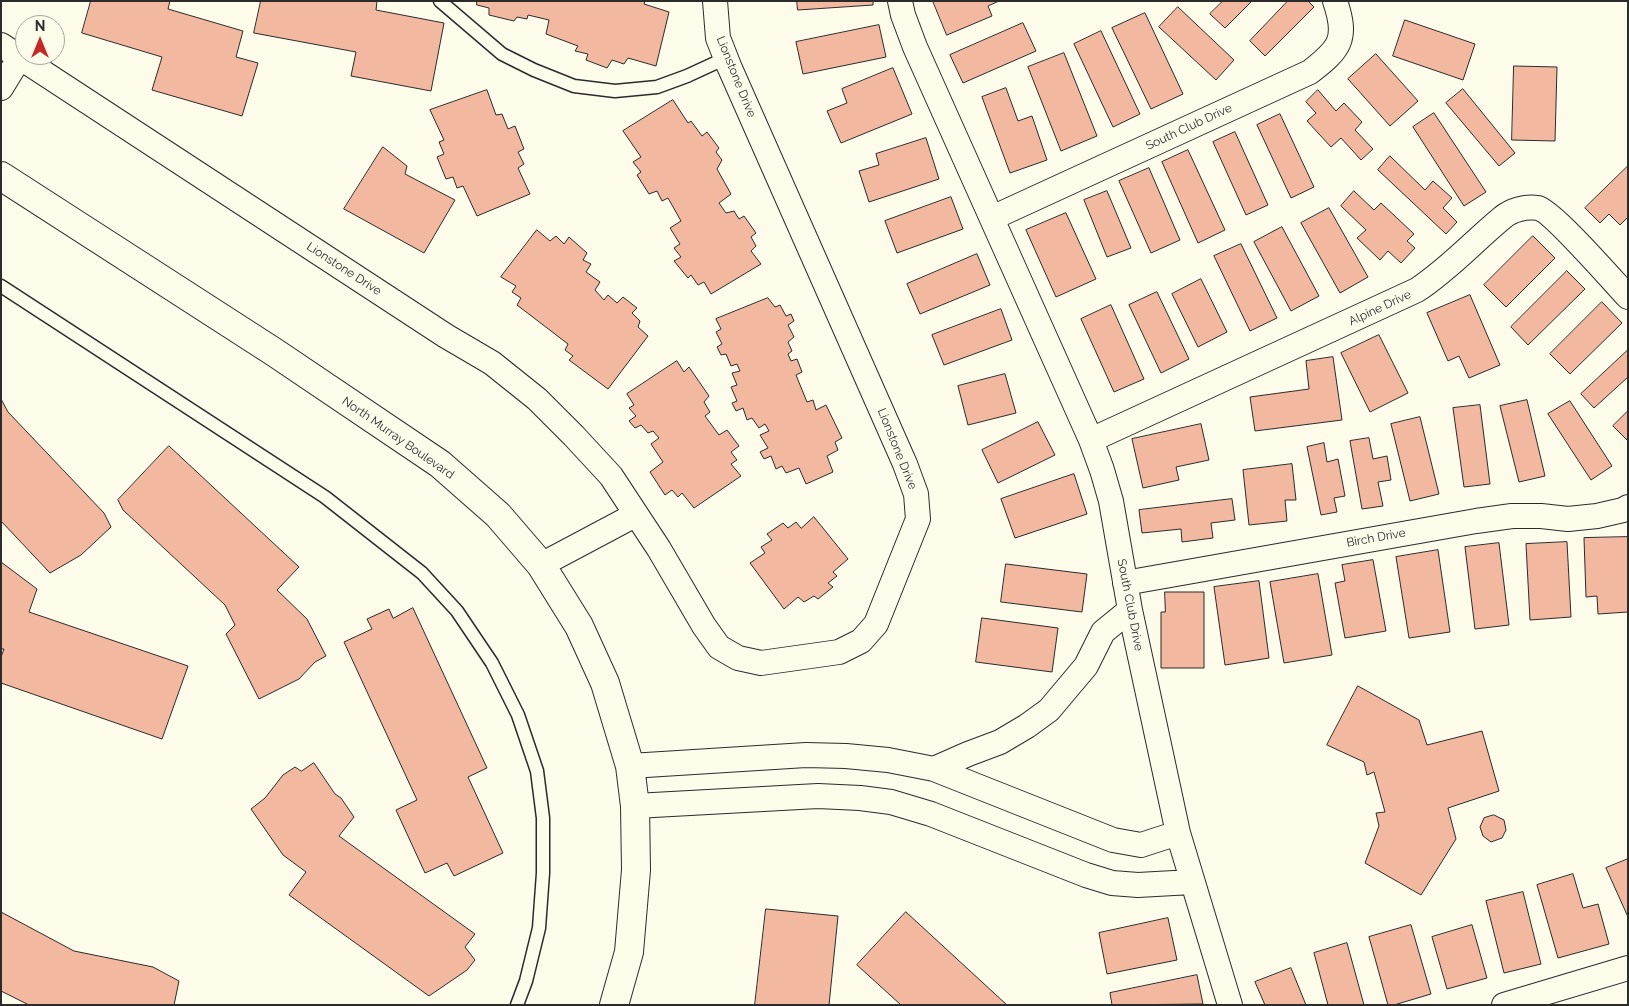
<!DOCTYPE html>
<html>
<head>
<meta charset="utf-8">
<style>
  body { margin:0 }
  #map { position:relative; width:1629px; height:1006px; overflow:hidden; background:#fdfbea; font-family:Raleway,sans-serif }
  canvas { display:block }
  .frame { position:absolute; inset:0; border:2px solid #2b2b2b; pointer-events:none }
  .north { position:absolute; left:15px; top:15px; width:50px; height:50px; box-sizing:border-box; background:#fdfbea; border:1px solid #a9a89e; border-radius:50%; rotate:0deg; font-size:14px; font-weight:700; line-height:20px; text-align:center; color:#2b2b2b }
  .north::after { content:''; display:block; margin:auto; width:18px; height:22px; background:#c62828; clip-path:polygon(50% 0,100% 100%,50% 72%,0 100%) }
</style>
</head>
<body>
<div id="map">
<canvas width="1629" height="1006"></canvas>
<div class="frame"></div>
<div class="north">N</div>
</div>
<script>
const context = document.querySelector('canvas').getContext('2d');
context.lineJoin = 'round';
function paint(path, color) {
  context.fillStyle = color;
  context.fill(path, 'evenodd');
}
function strokePath(path, color, width, dash) {
  context.strokeStyle = color;
  context.lineWidth = width;
  context.lineCap = dash ? 'butt' : 'round';
  context.setLineDash(dash || []);
  context.stroke(path);
}
function drawText(font, color, halo, rows, align = 'center') {
  context.font = font + ' Raleway,sans-serif';
  context.lineWidth = 4;
  context.setLineDash([]);
  context.textBaseline = 'middle';
  context.strokeStyle = halo;
  context.fillStyle = color;
  for (const [text, x, y, turn = 0] of rows) {
    context.save();
    context.translate(x, y);
    context.rotate((+turn || 0) * Math.PI / 180);
    context.textAlign = isNaN(turn) ? turn : align;
    if (halo) context.strokeText(text, 0, 0);
    context.fillText(text, 0, 0);
    context.restore();
  }
}
const building = new Path2D(`
  M91 1H170L168 9 243 31 236 57 258 63 242 116 152 90 162 57 82 33Z
  M261 1H377L376 10 444 23 431 91 351 76 356 52 254 33Z
  M477 1H645L644 4 669 12 656 66 628 58 624 64 612 60 607 68 586 60 588 54 575 51 578 46 546 34 549 20 528 15 527 19 517 17 514 21 489 15V8L477 5Z
  M797 1H873V5L798 10Z
  M933 1H999L988 6 992 16 947 35Z
  M1223 1H1252L1225 28 1210 14Z
  M1288 1H1308L1314 7 1265 56 1250 41Z
  M1178 7 1234 60 1216 80 1159 27Z
  M1145 13 1183 94 1151 109 1112 28Z
  M1405 20 1475 44 1463 80 1393 56Z
  M1023 23 1036 51 963 83 950 55Z
  M879 25 886 57 803 74 796 42Z
  M1101 31 1140 114 1113 127 1074 44Z
  M1064 53 1097 136 1061 151 1028 67Z
  M1376 54 1418 101 1390 126 1348 79Z
  M1514 66 1557 67 1555 141 1512 140Z
  M893 68 912 114 841 143 827 111 847 103 842 89Z
  M1006 88 1018 121 1032 116 1047 160 1010 173 982 97Z
  M1463 89 1515 153 1499 166 1446 103Z
  M487 90 496 115 502 114 508 129 515 126 524 149 518 152 524 164 518 168 530 194 477 216 463 186 457 188 453 177 446 179 437 157 444 154 439 142 444 140 430 110Z
  M1318 90 1336 111 1344 103 1362 122 1355 130 1373 149 1361 160 1341 138 1331 147 1307 121 1316 113 1306 102Z
  M673 100 688 123 691 121 702 136 707 132 719 148 716 152 722 160 717 169 731 194 719 203 726 213 734 211 739 219 744 216 756 233 751 237 756 246 751 251 761 264 711 294 704 282 698 285 691 275 688 278 674 261 681 257 674 248 680 244 670 228 681 221 668 198 662 201 657 191 649 194 637 175 641 172 633 162 641 157 623 131Z
  M1434 113 1486 192 1464 206 1413 127Z
  M1280 114 1314 187 1291 198 1257 125Z
  M1235 132 1268 205 1246 215 1213 142Z
  M926 138 939 179 869 202 859 171 879 165 876 154Z
  M383 147 407 166 405 174 455 200 424 253 344 209Z
  M1188 150 1225 230 1198 243 1162 162Z
  M1390 156 1425 190 1433 181 1452 198 1443 208 1457 222 1446 234 1378 170Z
  M1628 166V217L1620 225 1609 214 1600 223 1585 208Z
  M1149 168 1180 240 1151 253 1119 181Z
  M1107 191 1131 248 1107 257 1084 200Z
  M1354 191 1374 210 1381 203 1414 234 1407 241 1415 248 1401 263 1388 251 1380 260 1357 238 1366 230 1341 206Z
  M951 197 963 229 897 253 885 221Z
  M1329 208 1368 277 1340 293 1301 223Z
  M1066 213 1096 279 1056 297 1026 230Z
  M1282 227 1319 296 1291 311 1254 242Z
  M537 230 550 241 556 236 564 244 569 237 587 253 583 260 591 264 586 272 600 282 595 290 604 300 608 295 617 303 623 297 637 308 632 313 640 321 638 327 648 336 608 389 569 360 573 356 565 350 568 344 517 305 521 298 512 292 516 286 501 277Z
  M1533 236 1555 258 1506 307 1484 285Z
  M1241 244 1277 318 1250 331 1214 256Z
  M977 254 990 285 920 314 907 284Z
  M1567 271 1585 289 1528 345 1511 327Z
  M1201 279 1227 332 1198 347 1172 294Z
  M1157 292 1189 359 1161 373 1129 305Z
  M1470 295 1500 365 1469 378 1459 356 1448 361 1427 313Z
  M768 298 775 307 780 305 786 316 791 314 794 321 788 325 794 337 788 342 792 351 788 354 791 361 797 359 802 372 796 375 807 402 813 400 816 410 826 405 842 438 835 442 838 450 827 456 833 472 806 484 799 468 786 473 782 466 776 469 771 456 764 459 760 452 768 448 760 435 769 431 765 424 759 428 752 418 747 420 743 408 736 411 732 403 737 401 731 387 737 385 732 373 740 371 737 364 731 366 726 354 721 355 717 347 722 344 716 332 721 329 716 319Z
  M1602 302 1622 323 1570 374 1550 354Z
  M1111 305 1144 379 1114 392 1081 319Z
  M1001 309 1012 340 944 365 932 335Z
  M1379 335 1408 393 1370 412 1341 353Z
  M1628 350V377L1594 408 1581 394Z
  M1333 357 1342 420 1255 431 1250 397 1309 389 1306 361Z
  M677 361 684 372 689 367 709 396 704 402 710 412 705 416 719 435 727 430 739 446 731 452 737 460 731 464 741 476 694 508 682 493 678 497 672 490 665 495 650 472 663 462 651 444 659 438 653 431 648 433 641 425 635 428 629 421 636 416 629 408 634 405 627 394Z
  M1005 374 1016 413 968 425 958 386Z
  M1 399 8 412 104 513 111 527 81 555 50 573 1 521Z
  M1527 400 1545 476 1519 482 1500 406Z
  M1570 401 1612 466 1591 480 1548 414Z
  M1480 405 1490 484 1464 487 1453 408Z
  M1628 411V441L1613 426Z
  M1420 417 1439 494 1410 501 1391 424Z
  M1038 422 1055 455 998 483 982 450Z
  M1201 424 1209 460 1176 467 1179 480 1143 488 1132 439Z
  M1369 438 1373 459 1387 456 1391 480 1378 482 1383 506 1362 509 1350 441Z
  M1324 443 1327 462 1338 459 1345 496 1334 498 1337 512 1321 515 1307 447Z
  M169 446 299 567 277 590 307 619 326 656 315 662 299 679 259 699 226 634 235 625 225 605 123 510 118 500Z
  M1292 464 1296 500H1285L1287 521 1249 525 1243 470Z
  M1074 474 1087 514 1015 538 1001 499Z
  M1232 499 1235 520 1211 523 1213 538 1182 542 1181 529 1142 533 1139 510Z
  M814 517 848 559 833 572 837 576 828 583 833 587 818 599 814 596 804 602 798 597 784 609 750 563 765 553 761 547 772 540 767 534 783 523 788 528 796 522 801 528Z
  M1628 537V612L1598 614 1597 596 1586 597 1584 538Z
  M1567 542 1571 617 1530 620 1526 544Z
  M1499 543 1509 625 1475 629 1465 547Z
  M1438 550 1450 632 1409 638 1396 557Z
  M1373 560 1386 631 1345 638 1335 583 1345 581 1342 565Z
  M1 562 37 589 29 612 188 666 162 739 1 683V657L4 649H1Z
  M1006 564 1087 574 1082 612 1001 602Z
  M1318 574 1332 655 1284 663 1270 582Z
  M1259 581 1269 658 1225 665 1214 587Z
  M1165 592H1204V668H1161V612H1165Z
  M413 608 487 768 468 777 503 853 454 876 447 863 425 873 396 810 417 800 344 642 372 629 367 619 389 609 393 618Z
  M982 618 1058 628 1052 672 976 662Z
  M1358 686 1419 720 1427 745 1482 731 1499 791 1448 808 1456 839 1421 895 1365 863 1379 826 1376 813 1385 812 1374 772 1367 775 1364 762 1327 745Z
  M314 763 335 794 341 798 354 817 339 836 475 934 465 947 475 960 467 970 429 996 289 895 306 872 283 855 251 809 265 798 283 775 295 767 301 771Z
  M1494 815 1504 820 1506 830 1502 838 1491 842 1483 836 1480 827 1484 818Z
  M1628 859V917L1606 868Z
  M1573 874 1583 908 1598 904 1609 944 1558 958 1537 885Z
  M1523 892 1541 964 1504 973 1486 901Z
  M766 909 838 916 829 1005H755Z
  M1 912 74 951 153 967 179 981 174 1005H29L1 991Z
  M906 912 1007 1005H901L857 965Z
  M1168 918 1177 960 1107 974 1099 933Z
  M1411 925 1431 994 1394 1005H1388L1369 937Z
  M1472 925 1487 978 1447 989 1432 937Z
  M1347 943 1364 1005H1328L1314 953Z
  M1291 968 1306 1005H1265L1255 982Z
  M1197 975 1203 1004 1112 1005 1110 993Z`);
paint(building, '#f2b8a0');
strokePath(building, '#2b2b2b', 1);
const service = new Path2D(`
  M440 1 502 54 534 70 574 86 615 91 657 87 687 76 726 58
  M1 286 325 497 422 573 457 611 492 663 518 715 537 771 543 818V873L539 928 526 981 517 1005`);
const minor = new Path2D(`
  M900 1 903 15 915 47 1091 440 1102 470 1111 501 1130 610 1178 833 1230 1005
  M1 45 446 336 492 363 537 399 574 436 611 476 659 549 704 626 719 647 738 658 761 663 839 652 861 641 876 624 918 519 916 494 905 464 729 66 718 38 715 1
  M1 88 20 57
  M992 218 1310 72C1340 49 1348 39 1335 1
  M1091 440 1417 290C1449 269 1473 242 1502 218 1511 210 1526 206 1538 208 1552 211 1614 282 1628 297
  M541 565 635 515
  M1125 583 1476 521 1512 516H1541L1568 519 1597 516 1623 510 1628 507
  M630 766 806 755 846 756 888 760 934 769 968 754 1000 742 1027 726 1049 710 1086 666 1103 632 1130 610
  M934 769 1113 840 1141 845 1178 833
  M635 806 818 796 860 798 891 802 931 814 1086 875 1112 883 1138 885 1192 882
  M1504 1005 1628 968`);
const secondary = new Path2D(`
  M1 176 274 352 440 464 498 515 541 565 579 626 605 683 630 766 635 806 636 870 629 952 614 1005`);
strokePath(service, '#2b2b2b', 15);
strokePath(minor, '#2b2b2b', 26);
strokePath(secondary, '#2b2b2b', 30);
strokePath(service, '#fdfbea', 12);
strokePath(minor, '#fdfbea', 24);
strokePath(secondary, '#fdfbea', 28);
drawText('12px', '#2b2b2b', '#fdfbea', [
  ["Lionstone Drive",736,77,68],
  ["South Club Drive",1189,127,-25],
  ["Lionstone Drive",344,269,33],
  ["Alpine Drive",1380,308,-25],
  ["North Murray Boulevard",398,438,35],
  ["Lionstone Drive",897,449,68],
  ["Birch Drive",1376,538,-10],
  ["South Club Drive",1130,605,79]
]);
</script>
</body>
</html>
